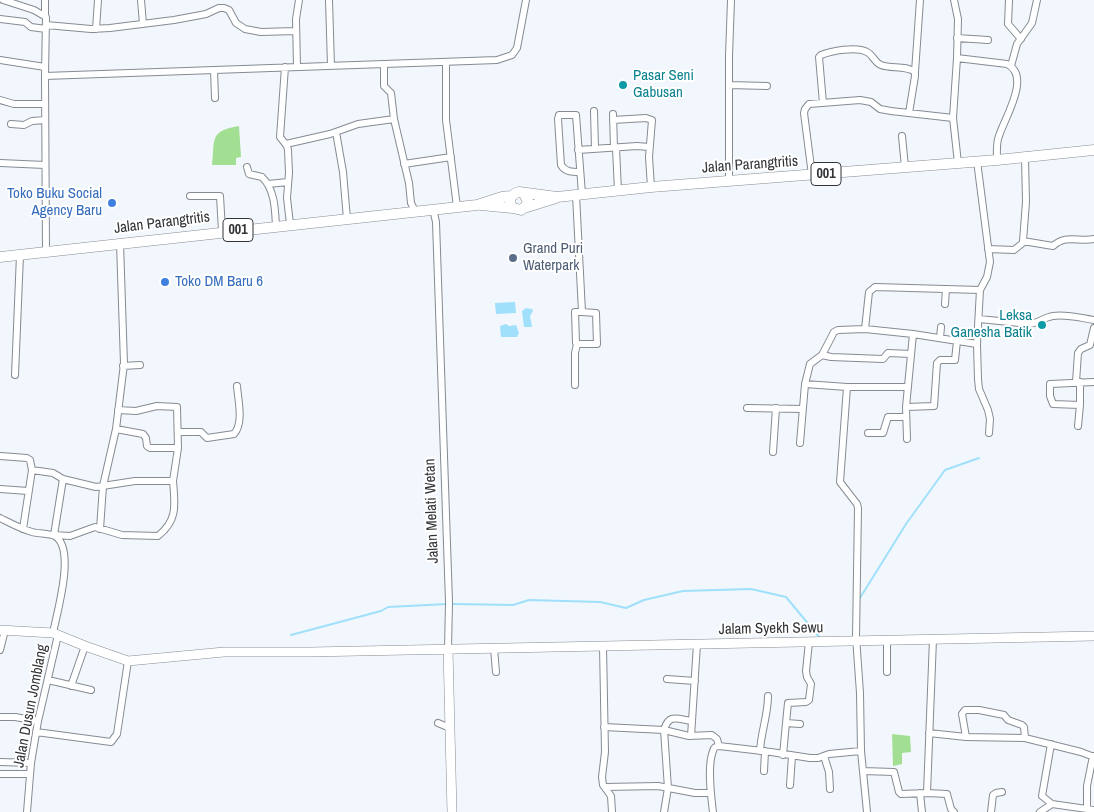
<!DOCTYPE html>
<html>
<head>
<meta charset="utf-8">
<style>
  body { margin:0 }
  canvas { display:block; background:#f1f7fd }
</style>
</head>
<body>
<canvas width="1094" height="812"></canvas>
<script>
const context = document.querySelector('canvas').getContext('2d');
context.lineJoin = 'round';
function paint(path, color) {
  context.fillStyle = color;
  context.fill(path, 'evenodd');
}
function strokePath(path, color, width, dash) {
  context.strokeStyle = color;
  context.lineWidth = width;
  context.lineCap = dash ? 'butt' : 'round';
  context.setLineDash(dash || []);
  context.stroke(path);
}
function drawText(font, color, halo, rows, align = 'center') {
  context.font = font + ' "Archivo Narrow",sans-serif';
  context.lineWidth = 4;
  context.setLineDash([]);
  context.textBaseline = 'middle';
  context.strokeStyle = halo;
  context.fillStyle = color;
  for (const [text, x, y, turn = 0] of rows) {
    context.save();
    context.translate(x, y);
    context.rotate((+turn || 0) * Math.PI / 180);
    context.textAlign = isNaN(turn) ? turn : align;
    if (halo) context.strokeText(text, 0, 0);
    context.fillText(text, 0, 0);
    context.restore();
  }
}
paint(new Path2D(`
  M239 126 241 157 236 158V165H212C215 139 209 131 239 126Z
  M892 734 910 736 911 752 902 753V764L893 766Z`), '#a3df92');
paint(new Path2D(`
  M515 302 516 313 496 314 495 303Z
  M526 308 532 309 533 311 530 316 532 327H524L522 311Z
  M506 324 509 326 516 325 519 333 517 337H501L500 326Z`), '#a0e0fb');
strokePath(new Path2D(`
  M860 598 906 524 945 470 979 458
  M452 604 513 605 529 600 600 602 626 608 644 600 683 591 751 589 786 597 820 638
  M291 635 381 611 388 607 447 604`), '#a0e0fb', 2);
const street = new Path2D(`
  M3 0 34 10 46 17 45 76
  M141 0 143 24
  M329 0 331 66
  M954 0 958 19 957 58 953 118 958 163
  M1009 0 1008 24 1021 39
  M45 16V0
  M0 19 25 22 31 27 46 29
  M46 25 91 29 110 28 174 20 206 14 219 8H224L229 10 236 23 245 29 261 32 296 31
  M96 29 98 0
  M957 38 988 40
  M957 58 1007 64C1032 76 1004 119 999 136 996 143 997 152 997 160
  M0 60 45 67
  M446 62V120L457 207
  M384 64V86L391 93 394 119 409 183 411 203 415 211
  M1011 66 1017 44 1032 23 1037 0
  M285 67 280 137 287 146 288 150 289 173 287 198 290 224
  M297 67 296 19 299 0
  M214 70 215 98
  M915 72 920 0
  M729 85 767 86
  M0 100 14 104H45
  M823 103 819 57 821 55C831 51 856 46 867 52 873 55 875 63 881 65 891 69 906 65 915 72V76L909 113
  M594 111 595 149
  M613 114 614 148
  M613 120 646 118 652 120 649 157 651 187
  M11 124 24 125 32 121 45 120
  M336 132 343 172 347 219
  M902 136 905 167
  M286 144 330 134 358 124 394 119
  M616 148 618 191
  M578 150 637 146 649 147
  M1025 157 1026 202 1023 241 1053 246C1066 234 1078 242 1094 239
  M977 161 990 262 987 277 980 290 977 344 978 379 979 389 988 410 990 419 989 433
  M0 163 45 165
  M404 164 451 157
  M247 167 249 174 262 177C275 190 275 209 276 226
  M580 172C572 172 565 172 561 165L558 119 559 115H576L582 194
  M812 175 804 113 805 109 809 104 860 100 871 102 880 109 891 111 953 118
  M729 181V56L731 0
  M268 184 288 182
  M576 195 582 312H575L576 343 578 344H597L596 313 582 312
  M190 196H220L222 231
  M433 209 436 222 449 602 448 649
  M988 249 1014 250 1024 242
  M46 252 45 76 497 60 512 55 517 48 526 0
  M945 304 946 289
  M979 319 1030 324C1038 323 1045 317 1053 316 1066 314 1081 318 1094 320
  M865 329 869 292 875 287 980 290
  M940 338 941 327
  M822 355 831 357 883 359 888 353 911 354
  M123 366 140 365
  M15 375 20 255
  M1076 382 1078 353 1081 349 1090 345 1094 328
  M575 385V353L577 344
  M847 387 840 482 857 504 858 508 856 637 860 693 861 751 867 812
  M907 387H847L805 384 810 364 822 355 834 332 838 330 865 329 913 334
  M1080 405 1053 404 1050 396V384L1094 382
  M906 407 934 406 937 363 940 360H955L957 341
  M747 408 803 409
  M118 410 136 411 157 406 177 407 178 448 173 481
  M1078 426 1080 405V382
  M116 429 143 434 146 438 147 446 150 448H178
  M178 432H201L207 438 234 434C244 423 238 400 237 386
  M868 433H883L888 417H906
  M907 439 906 407 913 334 977 344
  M800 443 805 384
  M773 452 776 408
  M0 456 27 458 30 460 32 470 23 529
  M32 470 53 473 63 479 96 487 135 481H173C175 505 178 520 158 536L122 535 95 527 70 536 54 535 63 479
  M0 489 28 491
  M0 518C10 523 21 529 32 532 39 534 49 533 55 536 76 549 57 612 53 633
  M100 529 103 486 116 429 124 364 120 243
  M603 646 605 752 602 777 603 785 611 796 612 812
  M494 648 496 672
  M0 650 5 630
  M887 672V640
  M667 679 695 681
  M48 680 91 690
  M71 686 85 646
  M0 717H15L38 721
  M692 721 697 644
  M438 723 450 728
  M786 723 788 703 806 702 809 700 811 684 807 677 806 671 809 642
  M604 727 664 730 689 736 712 735 717 739 719 746
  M36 732 111 742 117 734 128 661
  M929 733 966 737 1025 738 1081 752 1094 757
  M966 737 962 714 965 710H979L1004 715 1008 720 1022 725 1024 727 1025 738
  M1051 744 1042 796 1052 804 1094 810
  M760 751C761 732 768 715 768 696
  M783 755 786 723 800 724
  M824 756 829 772 830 789
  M0 762 31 763
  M764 771 765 751
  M863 771 894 772 899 792 901 794 927 793 933 639
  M0 774H30
  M790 785 792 756
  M605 787 658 786 695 793H711
  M920 793 922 812
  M927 793 947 794 951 809 954 812
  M1087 809V786L1093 756
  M27 812 31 763 38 721 58 635
  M664 812 668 788 664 730C669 713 677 719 692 721L691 736
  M713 812C711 796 707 766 713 751 714 747 715 747 719 746L771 752 810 758H818L829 754 861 751
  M991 812 993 795 996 793 1002 792
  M1040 812 1052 804`);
const secondary = new Path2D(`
  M0 630 53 633 85 646 128 661 224 652H310L1094 636
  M448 649 452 812`);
const primary = new Path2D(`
  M524 194 528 201 526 206 521 210 513 208C508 202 510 194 519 192L557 197 651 187 997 160 1094 150
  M481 205 513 208
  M524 208 556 198
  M0 257 477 205 502 197 511 196`);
strokePath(street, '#868b91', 8);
strokePath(secondary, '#868b91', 10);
strokePath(primary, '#868b91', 11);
strokePath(street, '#fff', 6);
strokePath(secondary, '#fff', 9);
strokePath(primary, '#fff', 10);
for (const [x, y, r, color] of [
  [623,85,5,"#0f9aa8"],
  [112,203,5,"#3f7fe0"],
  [513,258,5,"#5c6f8a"],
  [165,282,5,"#3f7fe0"],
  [1042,325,5,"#0f9aa8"]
]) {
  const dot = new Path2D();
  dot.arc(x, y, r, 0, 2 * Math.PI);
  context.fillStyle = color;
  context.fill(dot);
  strokePath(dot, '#fff', 2);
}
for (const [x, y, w] of [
  [826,174,30],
  [238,230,30]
]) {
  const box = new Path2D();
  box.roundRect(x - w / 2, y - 11.5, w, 23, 4);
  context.fillStyle = '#fff';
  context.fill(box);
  strokePath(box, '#313336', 1);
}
drawText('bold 14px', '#313336', null, [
  ["001",826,174],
  ["001",238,230]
]);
drawText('15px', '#0d838f', '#fff', [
  ["Pasar Seni",633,76],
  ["Gabusan",633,93],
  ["Leksa",1032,316,"right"],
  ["Ganesha Batik",1032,333,"right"]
], 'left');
drawText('15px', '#313336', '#fff', [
  ["Jalan Parangtritis",750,165,-4],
  ["Jalan Parangtritis",162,223,-7],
  ["Jalan Melati Wetan",432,511,-92],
  ["Jalam Syekh Sewu",771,629,-1],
  ["Jalan Dusun Jomblang",31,706,-79]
]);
drawText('15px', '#366cbe', '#fff', [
  ["Toko Buku Social",102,194],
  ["Agency Baru",102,211],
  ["Toko DM Baru 6",175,282,"left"]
], 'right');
drawText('15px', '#4e5e75', '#fff', [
  ["Grand Puri",523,249],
  ["Waterpark",523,266]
], 'left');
</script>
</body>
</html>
